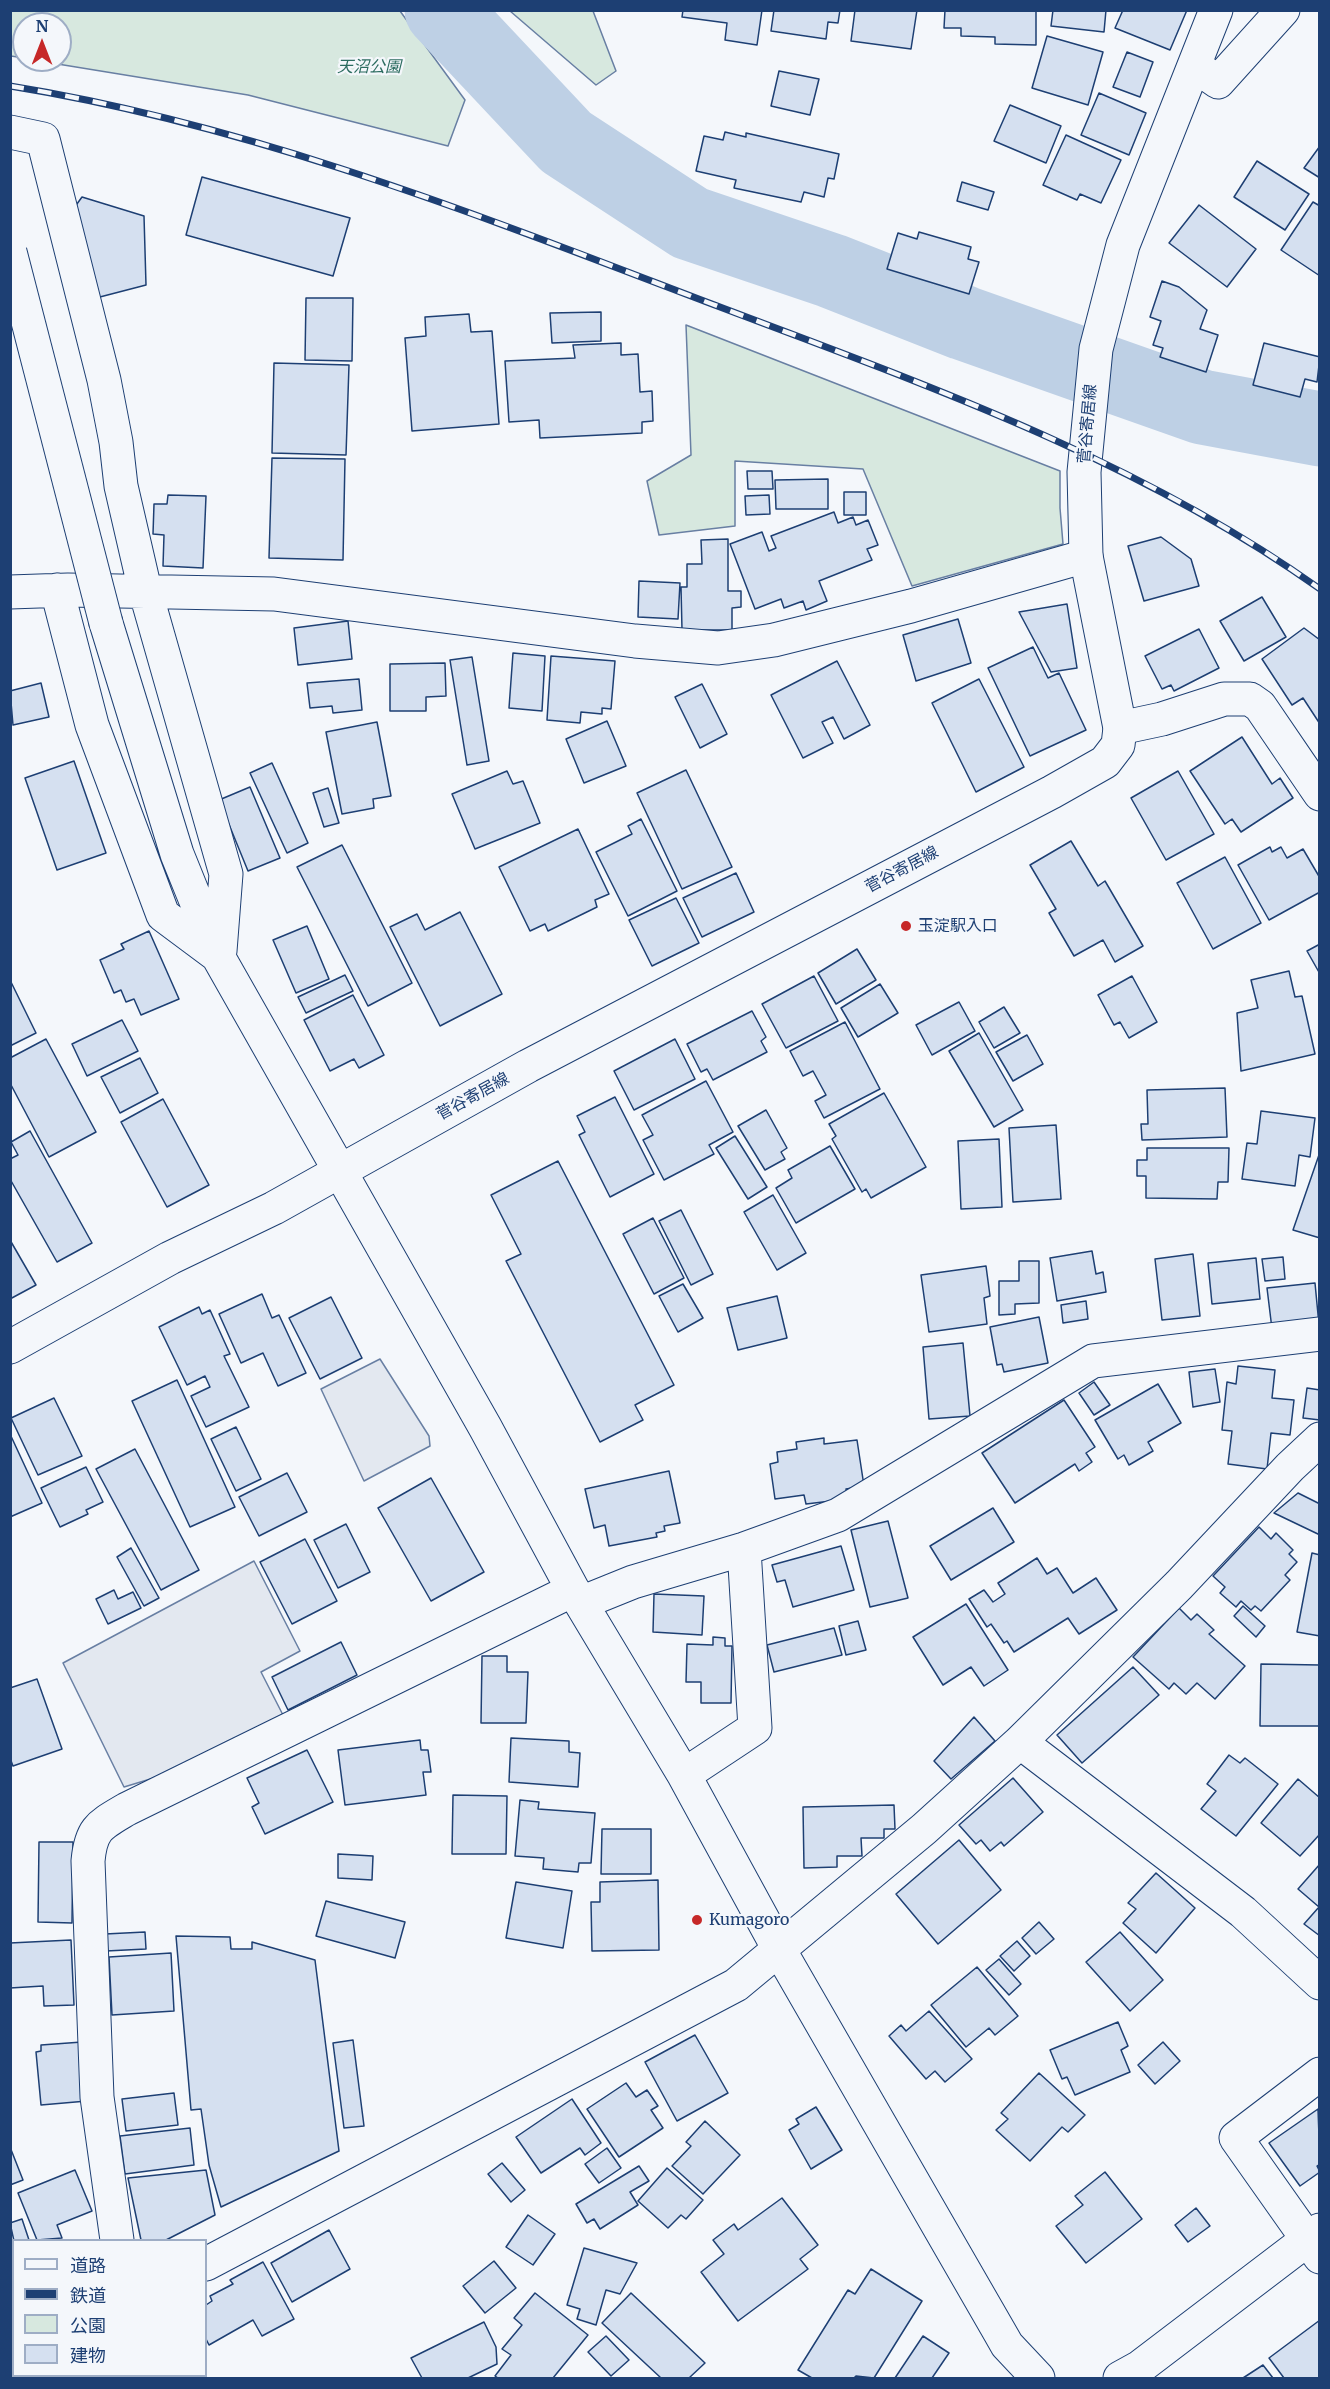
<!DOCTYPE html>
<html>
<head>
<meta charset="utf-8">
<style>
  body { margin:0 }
  #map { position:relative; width:1330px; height:2389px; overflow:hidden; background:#f4f7fb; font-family:Merriweather,"Noto Sans JP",serif }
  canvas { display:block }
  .frame { position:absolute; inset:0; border:12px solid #1d3f73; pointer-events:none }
  .legend { position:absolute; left:12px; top:2239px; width:195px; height:138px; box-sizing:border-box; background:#f4f7fb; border:2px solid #9eadc5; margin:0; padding:8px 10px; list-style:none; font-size:18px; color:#1d3f73 }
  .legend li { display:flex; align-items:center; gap:12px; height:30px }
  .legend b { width:30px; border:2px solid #9eadc5 }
  .north { position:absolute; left:12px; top:12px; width:60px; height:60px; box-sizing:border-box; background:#f4f7fb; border:2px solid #9eadc5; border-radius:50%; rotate:0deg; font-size:16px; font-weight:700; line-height:24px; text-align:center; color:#1d3f73 }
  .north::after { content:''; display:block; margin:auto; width:21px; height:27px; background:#c62828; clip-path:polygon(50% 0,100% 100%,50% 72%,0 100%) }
</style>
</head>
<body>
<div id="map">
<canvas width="1330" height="2389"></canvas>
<div class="frame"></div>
<ul class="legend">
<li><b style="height:8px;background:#f4f7fb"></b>道路</li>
<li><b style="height:8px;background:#1d3f73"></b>鉄道</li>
<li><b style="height:16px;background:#d7e8df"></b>公園</li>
<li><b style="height:16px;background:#d5e0f0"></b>建物</li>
</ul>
<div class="north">N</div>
</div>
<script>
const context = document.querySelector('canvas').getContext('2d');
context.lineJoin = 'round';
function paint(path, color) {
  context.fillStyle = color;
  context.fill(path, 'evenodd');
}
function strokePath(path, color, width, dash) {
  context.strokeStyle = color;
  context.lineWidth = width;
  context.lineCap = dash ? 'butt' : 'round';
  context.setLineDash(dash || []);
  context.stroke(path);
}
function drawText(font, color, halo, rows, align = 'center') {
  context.font = font + ' Merriweather,"Noto Sans JP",serif';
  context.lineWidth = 4.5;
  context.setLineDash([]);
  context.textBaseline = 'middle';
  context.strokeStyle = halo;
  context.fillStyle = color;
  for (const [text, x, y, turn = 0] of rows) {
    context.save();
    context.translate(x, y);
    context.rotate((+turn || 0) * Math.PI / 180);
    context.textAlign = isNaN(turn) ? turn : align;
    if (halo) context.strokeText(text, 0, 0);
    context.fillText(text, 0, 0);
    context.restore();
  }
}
const green = new Path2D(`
  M10 11H400L465 100 448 146 248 95 33 60H60V24H24V58L11 56Z
  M510 11H593L616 71 596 85Z
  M686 325 1060 471V508L1063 544 912 586 863 469 735 461V526L659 535 647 481 691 455Z`);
paint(green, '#d7e8df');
strokePath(green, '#687fa3', 1.5);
const parking = new Path2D(`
  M380 1359 429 1436 430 1446 364 1481 321 1389Z
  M254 1561 300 1651 261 1672 284 1717 157 1777 124 1787 63 1663Z`);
paint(parking, '#e3e8f0');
strokePath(parking, '#687fa3', 1.5);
strokePath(new Path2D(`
  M442 10 566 142 690 223 832 271 964 323 1202 407 1320 429`), '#bed0e5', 75);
const building = new Path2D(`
  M683 10H762L757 45 725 40 727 23 682 17Z
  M774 10H840L838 23 828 22 826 39 771 31Z
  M855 10H917L911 49 851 41Z
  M945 10H1036V45L995 44V37L961 36V28H944Z
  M1053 10H1106L1104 32 1051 26Z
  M1123 10H1187L1170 50 1115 28Z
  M1047 36 1103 52 1088 105 1032 88Z
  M1127 52 1153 62 1140 97 1113 87Z
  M779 71 819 79 810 115 771 106Z
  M1099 93 1146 113 1129 155 1081 135Z
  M1010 105 1061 126 1046 163 994 141Z
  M725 132 746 137V133L839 154 834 179 828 178 824 197 804 192 801 202 734 188 736 180 696 171 704 136 723 140Z
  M1066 135 1121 160 1101 203 1080 194 1077 200 1043 185Z
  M1320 146V178L1304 168Z
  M1257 161 1309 194 1285 230 1234 197Z
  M202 177 350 218 333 276 186 235Z
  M962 182 994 192 988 210 957 201Z
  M82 197 144 216 146 285 96 298 74 208Z
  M1313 202 1320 206V276L1281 250Z
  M1199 205 1256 249 1227 287 1169 243Z
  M919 232 971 247 968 259 979 262 969 294 887 269 898 233 917 239Z
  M1162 281 1179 287 1207 310 1200 329 1218 335 1206 372 1160 357 1163 348 1153 345 1161 321 1150 317Z
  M306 298H353L352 361 305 360Z
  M601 312V341L552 343 550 313Z
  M469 314 471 332 492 331 499 424 412 431 405 338 426 336 425 317Z
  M621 343V355L638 354 640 392 652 391 653 421 642 422V433L540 438 539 420 509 422 505 361 575 358 573 345Z
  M1264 343 1320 357 1317 382 1305 379 1300 397 1253 385Z
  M274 363 349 365 346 455 272 453Z
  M272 458 345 459 343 560 269 558Z
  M747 471H772L773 489H748Z
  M828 479V509H776L775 480Z
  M844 492H866V515H844Z
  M168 495 206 496 203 568 163 566 164 535 153 534 154 504H167Z
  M769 495 770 514 746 515 745 496Z
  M834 512 838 523 853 517 856 525 868 520 878 545 867 549 872 560 819 581 827 601 806 610 803 601 784 608 781 599 755 609 730 544 762 532 769 551 776 548 771 536Z
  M1161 537 1191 559 1199 586 1144 601 1128 546Z
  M728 539V591H741V607L732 608V630H682L681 587H687V564H702L701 540Z
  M639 581 680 583 678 619 638 617Z
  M1262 597 1286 637 1244 661 1220 621Z
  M1067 604 1077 668 1051 672 1019 612Z
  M958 619 971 663 916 681 903 635Z
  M348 621 352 659 298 665 294 628Z
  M1304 628 1320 640V724L1303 698 1292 705 1262 659Z
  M1199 629 1219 668 1174 691 1171 685 1162 689 1145 656Z
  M1033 647 1048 678 1059 673 1086 730 1030 756 988 668Z
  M513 653 545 656 542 711 509 708Z
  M551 656 615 661 611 709 602 708V714L581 712 580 723 547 720Z
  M472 657 489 761 467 765 450 660Z
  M837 661 870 725 844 739 833 717 822 722 833 743 803 758 771 695Z
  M445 663 446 696 426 697V711H390V664Z
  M359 679 362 710 333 713 332 706 310 708 307 683Z
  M979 679 1024 767 976 792 932 703Z
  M41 683 49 717 13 725 10 691Z
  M702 684 727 734 700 748 675 697Z
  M607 721 626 766 584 783 566 739Z
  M377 722 391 796 373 799 374 808 342 814 326 732Z
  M1242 737 1272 784 1280 778 1293 798 1241 832 1232 819 1225 824 1190 771Z
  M74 761 106 853 57 870 25 778Z
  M272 763 308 843 287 853 250 773Z
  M686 770 732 867 682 889 637 793Z
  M507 771 513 784 523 781 540 823 475 849 452 794Z
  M1178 771 1214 834 1166 860 1131 798Z
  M250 787 280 858 248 871 219 800Z
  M328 788 339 823 324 827 313 793Z
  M641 819 677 891 628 916 596 852 632 834 628 826Z
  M578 829 609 894 595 900 597 907 548 931 545 924 530 931 499 867Z
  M1071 841 1098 886 1105 881 1143 946 1115 962 1103 940 1074 956 1049 913 1056 909 1030 865Z
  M342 845 412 983 368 1006 297 867Z
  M1270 847 1272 852 1281 847 1287 858 1303 849 1320 878V892L1269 920 1238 865Z
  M1225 857 1261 923 1213 949 1177 883Z
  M736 873 754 912 702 937 683 898Z
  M676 898 699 943 652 966 629 920Z
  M460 912 502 994 440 1026 390 927 417 914 425 930Z
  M307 926 329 979 296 993 273 940Z
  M149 931 179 999 141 1015 134 999 126 1002 121 990 114 993 100 960 124 949 121 944Z
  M1320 944V974L1307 951Z
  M857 949 876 980 836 1004 818 973Z
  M1289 971 1295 997 1302 996 1315 1054 1241 1071 1237 1013 1258 1008 1251 980Z
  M345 975 353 991 306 1013 298 997Z
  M814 976 838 1021 786 1048 762 1004Z
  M1132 976 1157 1022 1129 1038 1120 1022 1114 1025 1098 995Z
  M10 980 36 1033 10 1046Z
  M880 984 898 1013 858 1037 841 1008Z
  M353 995 384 1055 359 1068 354 1059 330 1071 304 1020Z
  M959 1002 975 1031 932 1055 916 1025Z
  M1004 1007 1020 1033 994 1048 979 1022Z
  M752 1011 766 1037 761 1041 767 1052 713 1080 707 1069 701 1072 687 1044Z
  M122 1020 138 1051 87 1076 72 1044Z
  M845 1022 880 1089 824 1118 815 1101 826 1095 813 1071 803 1076 790 1051Z
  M979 1033 1023 1110 994 1127 949 1051Z
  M1027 1035 1043 1064 1013 1081 996 1052Z
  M46 1039 96 1132 49 1157 10 1083V1058Z
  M675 1039 695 1079 634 1110 614 1071Z
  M140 1058 158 1093 120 1113 101 1077Z
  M706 1081 733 1132 709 1145 714 1154 664 1180 643 1140 653 1135 642 1115Z
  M1225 1088 1227 1137 1142 1140 1141 1124H1148L1147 1090Z
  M884 1093 926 1167 871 1198 866 1189 862 1192 832 1139 836 1136 829 1124Z
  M615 1097 654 1174 610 1197 579 1135 585 1132 577 1116Z
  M163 1099 209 1185 167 1207 121 1122Z
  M766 1110 787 1148 781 1152 785 1159 765 1170 738 1126Z
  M1261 1111 1315 1118 1310 1157 1299 1155 1295 1186 1242 1179 1247 1143 1257 1144Z
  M1056 1125 1061 1199 1013 1202 1009 1128Z
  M30 1131 92 1243 57 1262 10 1179V1159L18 1155 11 1142Z
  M735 1136 767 1187 748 1199 716 1148Z
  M999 1139 1002 1207 961 1209 958 1141Z
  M830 1146 855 1189 796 1223 776 1188 792 1178 788 1170Z
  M1147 1148H1229L1228 1182H1218L1217 1199 1146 1198V1176H1137V1160H1147Z
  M1320 1152V1238L1293 1230Z
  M558 1161 674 1385 635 1405 643 1420 600 1442 506 1261 521 1254 491 1195Z
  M773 1195 806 1253 777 1270 744 1212Z
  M681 1210 713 1274 691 1285 659 1221Z
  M653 1218 684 1278 654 1294 623 1234Z
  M10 1240 36 1285 10 1299Z
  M1092 1251 1096 1274 1103 1272 1106 1292 1057 1301 1050 1258Z
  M1193 1254 1200 1316 1162 1320 1155 1259Z
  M1283 1257 1285 1279 1265 1281 1262 1259Z
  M1256 1258 1260 1299 1212 1304 1208 1263Z
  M1019 1261H1039V1303L1015 1304V1314L999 1315V1281H1019Z
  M986 1266 990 1296 984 1298 987 1324 929 1332 921 1275Z
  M1315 1283 1319 1325 1272 1329 1267 1288Z
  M683 1284 703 1318 678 1332 659 1296Z
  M262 1294 272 1318 279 1315 306 1373 278 1386 263 1353 241 1363 219 1314Z
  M777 1296 787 1338 738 1350 727 1308Z
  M331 1297 362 1358 320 1379 289 1318Z
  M1086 1301 1088 1319 1063 1323 1061 1305Z
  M199 1307 202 1314 210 1310 230 1354 224 1356 249 1407 206 1427 191 1396 210 1387 205 1376 187 1385 159 1327Z
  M1039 1317 1048 1363 1004 1372 1002 1364 997 1365 990 1327Z
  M963 1343 970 1416 929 1419 923 1347Z
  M1238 1366 1275 1370 1272 1398 1294 1400 1290 1435 1271 1433 1267 1469 1228 1464 1232 1431 1222 1430 1227 1382 1236 1384Z
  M1215 1369 1220 1402 1193 1407 1189 1372Z
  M177 1380 235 1507 190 1527 132 1401Z
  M1094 1382 1110 1405 1094 1415 1079 1393Z
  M1158 1384 1181 1423 1148 1442 1153 1451 1129 1465 1124 1455 1118 1459 1095 1420Z
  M1307 1388 1320 1390V1420L1303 1418Z
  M54 1398 82 1456 38 1475 11 1418Z
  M1064 1400 1095 1447 1086 1453 1092 1462 1079 1471 1075 1464 1015 1503 982 1453Z
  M236 1427 261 1479 236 1491 211 1439Z
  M10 1434 42 1503 10 1517Z
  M824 1438V1444L857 1440 864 1486 846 1489 848 1499 806 1504 804 1495 775 1499 770 1464 778 1462 777 1452 797 1449 796 1442Z
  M135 1449 199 1570 161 1590 96 1469Z
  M86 1467 103 1502 86 1510 88 1514 60 1527 41 1488Z
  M669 1471 680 1523 664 1526 665 1531 656 1533 657 1537 609 1546 605 1525 594 1528 585 1489Z
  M287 1473 307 1512 259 1536 239 1497Z
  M431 1478 484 1572 431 1601 378 1508Z
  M1298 1493 1320 1504V1535L1274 1513Z
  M993 1508 1014 1542 951 1580 930 1546Z
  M888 1521 908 1598 870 1607 851 1530Z
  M346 1524 370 1572 338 1588 314 1540Z
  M1259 1527 1271 1539 1276 1533 1293 1550 1289 1554 1297 1562 1285 1575 1290 1580 1261 1611 1255 1606 1251 1610 1241 1601 1236 1607 1220 1593 1225 1587 1213 1576Z
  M305 1539 337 1601 292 1624 260 1562Z
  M841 1546 854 1590 793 1607 785 1580 777 1582 772 1565Z
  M131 1548 159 1598 144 1606 117 1557Z
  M1312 1553 1320 1555V1636L1297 1632Z
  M1037 1558 1047 1574 1057 1568 1073 1593 1096 1578 1117 1610 1079 1634 1068 1618 1014 1652 1007 1641 1004 1643 991 1624 987 1627 969 1599 984 1590 993 1602 1005 1594 998 1583Z
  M114 1590 118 1599 133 1592 141 1608 108 1624 96 1599Z
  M654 1594 704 1596 702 1635 653 1632Z
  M966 1604 1008 1670 984 1686 971 1667 943 1685 913 1637Z
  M1243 1606 1265 1626 1256 1637 1234 1616Z
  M1179 1608 1191 1620 1197 1614 1214 1630 1209 1634 1245 1666 1215 1699 1197 1683 1186 1694 1174 1683 1169 1689 1133 1657Z
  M858 1621 866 1650 846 1655 839 1626Z
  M834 1628 842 1655 774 1672 767 1645Z
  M713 1637 725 1638V1646H732L731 1703H701V1682H686L687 1644 713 1645Z
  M341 1642 357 1675 288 1710 272 1677Z
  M482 1656H507V1672H528L526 1723H481Z
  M1261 1664 1320 1665V1726H1260Z
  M1133 1667 1159 1695 1082 1763 1057 1735Z
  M37 1679 62 1749 13 1766 10 1758V1688Z
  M974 1717 995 1741 951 1779 934 1761Z
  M511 1738 569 1741V1752L580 1753 578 1787 509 1782Z
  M420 1740 421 1750H428L431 1772H423L426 1795 345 1805 338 1750Z
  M307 1750 333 1802 265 1834 252 1807 259 1803 247 1778Z
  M1229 1755 1240 1763 1245 1758 1278 1784 1236 1836 1201 1809 1216 1791 1207 1784Z
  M1013 1778 1043 1812 1004 1846 1001 1842 990 1851 981 1840 976 1844 959 1825Z
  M1298 1779 1320 1798V1834L1300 1856 1261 1823Z
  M453 1795 507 1796 506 1854H452Z
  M520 1800 539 1802 538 1809 595 1813 591 1863H579L578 1872 543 1869 544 1858 515 1856Z
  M894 1805 895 1829H884V1838H861L862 1856H837V1867L804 1868 803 1807Z
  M602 1829H651V1874H601Z
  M959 1840 1001 1890 938 1944 896 1894Z
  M39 1842H73L72 1923 38 1922Z
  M338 1854 373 1856 372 1880 338 1878Z
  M1320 1864V1936L1304 1924 1319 1907 1298 1889Z
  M1156 1873 1195 1908 1156 1953 1123 1923 1136 1909 1128 1903Z
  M658 1880 659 1950 592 1951 591 1902H600V1882Z
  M516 1882 572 1891 563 1948 506 1938Z
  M326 1901 405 1922 395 1958 316 1936Z
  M1039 1922 1054 1939 1036 1954 1022 1938Z
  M145 1932 146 1949 106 1951 105 1934Z
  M1120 1932 1163 1980 1130 2011 1086 1962Z
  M176 1936 230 1937 231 1949H252V1942L315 1960 339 2151 221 2207 209 2165 201 2109 191 2110Z
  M71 1940 74 2005 44 2006 43 1986 10 1988V1943Z
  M1017 1941 1030 1956 1014 1971 1000 1956Z
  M171 1953 174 2011 112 2015 109 1957Z
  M999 1959 1021 1984 1009 1995 986 1970Z
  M977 1967 1018 2016 995 2035 989 2028 966 2047 931 2005Z
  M929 2011 972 2059 945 2082 935 2071 926 2079 889 2036 901 2025 906 2031Z
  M1118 2022 1128 2046 1121 2050 1130 2072 1075 2095 1067 2077 1062 2079 1050 2050Z
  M695 2035 728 2093 677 2121 645 2062Z
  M353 2040 364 2126 344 2128 333 2043Z
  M82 2042 87 2101 41 2105 36 2052 41 2051V2045Z
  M1163 2042 1180 2061 1155 2084 1138 2065Z
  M1039 2073 1085 2115 1068 2132 1062 2127 1030 2161 996 2130 1008 2119 1001 2113Z
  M626 2083 636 2097 647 2090 658 2106 651 2110 663 2128 619 2157 587 2109Z
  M174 2093 178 2125 126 2131 122 2099Z
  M572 2099 601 2143 585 2155 580 2148 541 2173 516 2137Z
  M816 2107 842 2150 811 2169 789 2130 799 2124 796 2119Z
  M1318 2109 1320 2164 1317 2166 1320 2172 1300 2186 1269 2143Z
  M705 2121 740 2155 703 2194 672 2166 691 2146 686 2142Z
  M190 2128 194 2165 125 2174 120 2136Z
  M10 2147 23 2180 10 2185Z
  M607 2148 621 2168 599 2183 585 2164Z
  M502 2163 525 2190 511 2202 488 2174Z
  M639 2166 649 2181 630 2192 638 2205 600 2229 594 2219 587 2223 576 2204Z
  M667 2168 703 2200 686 2219 681 2215 668 2228 638 2201Z
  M75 2170 92 2211 57 2225 62 2238 37 2240 18 2193Z
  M206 2170 215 2215 166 2240H141L128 2178Z
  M1105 2172 1142 2219 1086 2263 1056 2226 1083 2205 1075 2196Z
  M782 2198 818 2245 800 2259 808 2269 738 2321 701 2272 724 2254 713 2240 734 2224 738 2230Z
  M1196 2208 1210 2226 1188 2242 1175 2225Z
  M528 2215 555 2234 533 2265 506 2247Z
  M22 2219 29 2240 14 2241 10 2223Z
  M329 2230 350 2269 292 2302 271 2263Z
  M584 2248 637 2263 620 2294 606 2290 596 2325 577 2319 580 2309 567 2305Z
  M494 2261 516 2288 485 2313 463 2286Z
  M263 2262 294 2319 262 2336 253 2320 209 2345 206 2339V2305L212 2301 210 2296 233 2284 230 2280Z
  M14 2266V2304L10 2305V2267Z
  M871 2269 922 2301 874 2378 856 2376 854 2378H812L798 2370 848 2290 855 2294Z
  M535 2293 588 2335 553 2378H498L495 2376 511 2355 502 2349 522 2325 514 2318Z
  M631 2293 705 2363 689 2378H661L602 2323Z
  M1320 2320V2378H1284L1269 2358Z
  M484 2322 496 2347 497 2364 468 2378H422L411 2358Z
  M606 2336 629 2360 611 2376 588 2352Z
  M923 2336 949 2353 932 2378H895Z
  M1263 2365 1273 2378H1243Z
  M65 2376H140L142 2378H66Z
  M169 2376H179L180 2378H163Z`);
paint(building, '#d5e0f0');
strokePath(building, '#1d3f73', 1.5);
const minor = new Path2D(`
  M1195 66 1218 82 1283 10
  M10 132 43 139 104 380 116 442 121 486 145 590 226 874 220 951
  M57 590 92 725 163 915 218 956
  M10 592 68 590 274 594 635 641 718 648 774 640 911 606 1086 556
  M106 623 177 854 219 958 485 1427 573 1590 684 1775 780 1951 999 2331 1007 2345 1038 2378
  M1120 728 1162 719 1224 699H1250L1260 706 1320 794
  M581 1603 633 1582 744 1549 838 1515 1093 1361 1320 1334
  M1020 1742 1243 1912 1320 1983
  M684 1775 755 1728 744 1549
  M1320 2074 1236 2138 1320 2257
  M117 2240 97 2097 88 1861C91 1828 100 1825 127 1809L573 1590
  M206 2264 736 1985 924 1829 1020 1742 1179 1585 1290 1467 1320 1439
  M10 2376 14 2374
  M1120 2378 1140 2367 1320 2230`);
const major = new Path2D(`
  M10 1347 170 1258 274 1208 528 1066 1052 792 1105 762 1118 745 1120 728 1086 556 1084 472 1096 349 1123 245 1216 10`);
strokePath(minor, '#1d3f73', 35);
strokePath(major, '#1d3f73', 35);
strokePath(minor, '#f4f7fb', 33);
strokePath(major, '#f4f7fb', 33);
const rail = new Path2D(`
  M10 86C254 125 483 217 712 304 921 383 1136 458 1320 589`);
strokePath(rail, '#1d3f73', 7);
strokePath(rail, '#f4f7fb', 4.5, [14]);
const minorBridge = new Path2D(`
  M10 252 106 623`);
strokePath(minorBridge, '#1d3f73', 35, []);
strokePath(minorBridge, '#f4f7fb', 33);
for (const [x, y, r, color] of [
  [906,926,6,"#c62828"],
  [697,1920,6,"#c62828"]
]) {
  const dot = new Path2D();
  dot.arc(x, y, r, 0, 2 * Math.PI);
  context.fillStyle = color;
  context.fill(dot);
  strokePath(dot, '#f4f7fb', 2);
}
drawText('italic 16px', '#2c6c60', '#f4f7fb', [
  ["天沼公園",369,67]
]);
drawText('16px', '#1d3f73', '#f4f7fb', [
  ["菅谷寄居線",1088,424,-85],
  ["菅谷寄居線",902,870,-28],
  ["菅谷寄居線",473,1097,-29]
]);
drawText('16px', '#1d3f73', '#f4f7fb', [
  ["玉淀駅入口",918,926],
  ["Kumagoro",709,1920]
], 'left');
</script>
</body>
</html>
